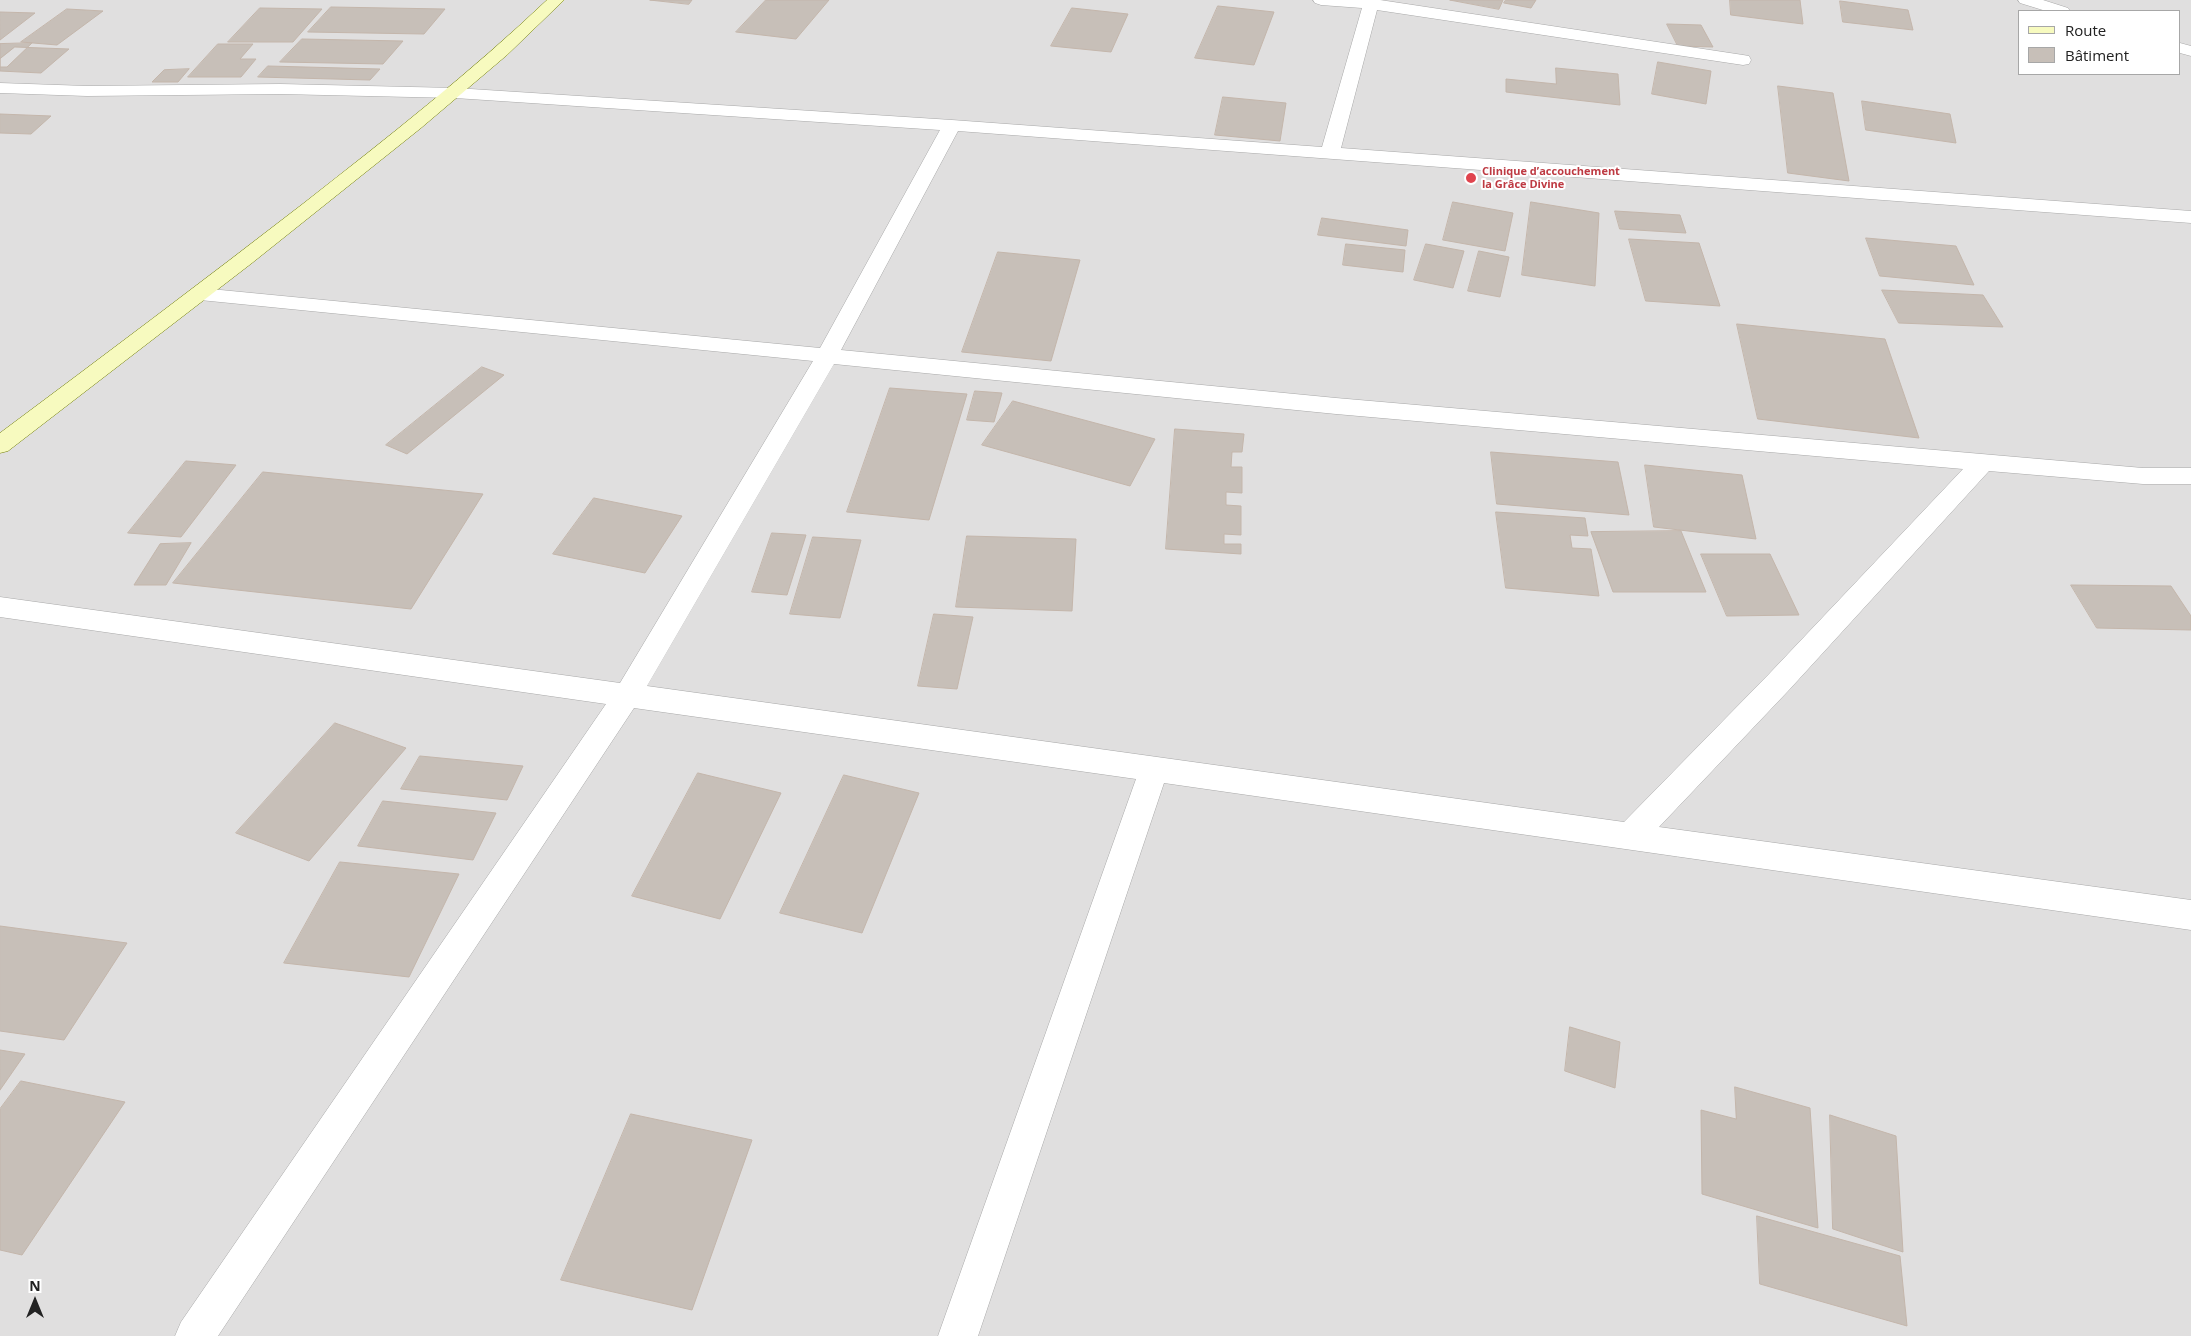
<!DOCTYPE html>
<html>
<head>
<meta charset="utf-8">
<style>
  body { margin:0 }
  #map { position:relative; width:2191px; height:1336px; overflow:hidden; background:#f2efe9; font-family:"Open Sans",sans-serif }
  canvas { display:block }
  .legend { position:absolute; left:2018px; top:10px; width:162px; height:65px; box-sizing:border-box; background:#fff; border:1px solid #a7a7a7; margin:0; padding:6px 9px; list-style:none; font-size:15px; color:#222 }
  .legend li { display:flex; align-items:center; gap:10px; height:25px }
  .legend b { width:25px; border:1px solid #a7a7a7 }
  .north { position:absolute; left:10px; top:1276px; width:50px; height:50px; -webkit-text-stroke:4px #fff; paint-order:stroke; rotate:0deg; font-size:14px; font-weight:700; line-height:20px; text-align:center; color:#222 }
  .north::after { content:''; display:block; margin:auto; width:18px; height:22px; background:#222; clip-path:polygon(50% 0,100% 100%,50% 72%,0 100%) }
</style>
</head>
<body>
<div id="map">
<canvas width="2191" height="1336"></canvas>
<ul class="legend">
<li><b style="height:6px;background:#f7fabf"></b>Route</li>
<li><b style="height:14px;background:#c7bfb8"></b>Bâtiment</li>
</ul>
<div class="north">N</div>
</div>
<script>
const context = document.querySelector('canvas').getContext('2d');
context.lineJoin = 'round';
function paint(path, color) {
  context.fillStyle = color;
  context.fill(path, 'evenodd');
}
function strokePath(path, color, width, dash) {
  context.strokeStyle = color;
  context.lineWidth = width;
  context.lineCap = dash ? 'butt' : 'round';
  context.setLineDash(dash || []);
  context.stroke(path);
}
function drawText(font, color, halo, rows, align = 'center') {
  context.font = font + ' "Open Sans",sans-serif';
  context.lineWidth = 4;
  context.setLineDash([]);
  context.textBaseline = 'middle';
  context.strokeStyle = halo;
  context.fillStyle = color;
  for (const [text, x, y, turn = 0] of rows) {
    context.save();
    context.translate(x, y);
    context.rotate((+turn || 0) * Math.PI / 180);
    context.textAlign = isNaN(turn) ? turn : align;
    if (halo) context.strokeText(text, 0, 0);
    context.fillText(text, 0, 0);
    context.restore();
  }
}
paint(new Path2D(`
  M0 0H2191V1336H0ZM2020 11H2180V74H2020Z`), '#e0dfdf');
const building = new Path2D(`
  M650 0H692L689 4Z
  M766 0H829L796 39 736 32Z
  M1450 0H1503L1499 9Z
  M1506 0H1536L1531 8 1504 3Z
  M1730 0H1800L1803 24 1731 15Z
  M1840 1 1908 10 1913 30 1843 22Z
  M1218 6 1274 12 1254 65 1195 58Z
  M331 7 445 9 424 34 308 32Z
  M260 8 322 9 293 42H228Z
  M1072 8 1128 14 1111 52 1051 46Z
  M67 9 103 11 57 45 21 42Z
  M0 12 35 13 0 40Z
  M1667 24 1701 25 1713 47 1678 46Z
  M302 39 403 41 383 64 280 62Z
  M32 43 7 67H0V44Z
  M218 44H253L240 59H256L241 77H188Z
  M15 47 69 49 41 73 0 71V59Z
  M1658 62 1711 71 1706 104 1652 94Z
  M268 66 380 69 370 80 258 77Z
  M1556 68 1618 74 1620 105 1506 92V79L1556 84Z
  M189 69 178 82H152L164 70Z
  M1778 86 1833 93 1849 181 1788 173Z
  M1223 97 1286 103 1280 141 1215 135Z
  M1862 101 1950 114 1956 143 1866 130Z
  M0 114 51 116 31 134 0 133Z
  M1453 202 1513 213 1505 251 1443 240Z
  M1531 202 1599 213 1595 286 1522 275Z
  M1615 211 1680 215 1686 233 1620 229Z
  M1322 218 1408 230 1406 246 1318 235Z
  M1866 238 1956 246 1974 285 1880 276Z
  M1629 239 1699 243 1720 306 1646 301Z
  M1346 244 1405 250 1403 272 1343 265Z
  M1426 244 1464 251 1453 288 1414 280Z
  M1479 251 1509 257 1500 297 1468 291Z
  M998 252 1080 260 1051 361 962 352Z
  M1882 290 1983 295 2003 327 1899 323Z
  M1737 324 1885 339 1919 438 1758 419Z
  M482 367 504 375 407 454 386 445Z
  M890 388 967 394 929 520 847 512Z
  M975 391 1002 393 994 422 967 420Z
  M1013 401 1155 439 1130 486 982 445Z
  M1175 429 1244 434 1242 452H1232L1231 467H1242V493L1226 492V505L1241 506V535L1224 534V544H1241V554L1166 549Z
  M1491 452 1618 462 1629 515 1497 504Z
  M186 461 236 465 181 537 128 533Z
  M1645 465 1742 475 1756 539 1654 527Z
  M263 472 483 494 411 609 173 583Z
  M594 498 682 516 645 573 553 554Z
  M1496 512 1585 518 1588 536 1570 535 1572 548 1591 549 1599 596 1506 588Z
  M1681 531 1706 592H1613L1591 532Z
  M772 533 806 535 787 595 752 592Z
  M967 536 1076 539 1072 611 956 607Z
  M813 537 861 540 840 618 790 614Z
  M191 543 166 585H134L160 544Z
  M1701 554H1770L1799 615 1727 616Z
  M2071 585 2171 586 2191 616V630L2097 628Z
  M934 614 973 617 957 689 918 686Z
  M335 723 406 748 309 861 236 833Z
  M420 756 523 766 507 800 401 789Z
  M698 773 781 793 720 919 632 896Z
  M844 775 919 793 862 933 780 913Z
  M383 801 496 813 473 860 358 846Z
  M340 862 459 874 409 977 284 963Z
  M0 926 127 943 64 1040 0 1031Z
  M1570 1027 1620 1042 1615 1088 1565 1071Z
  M0 1050 25 1054 0 1090Z
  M21 1081 125 1102 22 1255 0 1250V1109Z
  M1735 1087 1810 1108 1818 1228 1702 1194 1701 1110 1736 1119Z
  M631 1114 752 1140 692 1310 561 1280Z
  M1830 1115 1896 1136 1903 1252 1833 1229Z
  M1757 1216 1900 1256 1907 1326 1760 1284Z`);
paint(building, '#c7bfb8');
strokePath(building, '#c4b6ab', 1);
const street = new Path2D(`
  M1313 0H1380L1743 55 1749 56 1751 60 1749 64 1743 65 1377 10 1341 148 2191 211V223L958 131 841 350 1336 398 2143 468H2191V484H2143L1989 471 1789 690 1659 827 2191 900V930L1164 783 978 1336H938L1136 779 634 708 218 1336H175L181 1322 606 704 0 617V597L620 683 813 361 200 300 193 299 189 294 193 289 200 288 820 348 940 130 455 98 280 94 87 96 0 93V83L87 86 280 84 455 88 952 120 1322 147 1362 8 1321 5 1315 3ZM834 364 1336 414 1963 469 1769 674 1624 822 647 686Z
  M2018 0H2043L2068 8 2070 11H2046L2020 3Z
  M2180 43 2191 46V56L2180 53Z`);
const secondary = new Path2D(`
  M547 0H564L507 55 421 128 252 263 8 451 0 453V433C102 357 203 281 304 203 387 138 470 73 547 0Z`);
strokePath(street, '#a9a9a9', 1);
strokePath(secondary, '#707d05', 1);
paint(street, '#fff');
paint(secondary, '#f7fabf');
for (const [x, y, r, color] of [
  [1471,178,6,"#e0444e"]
]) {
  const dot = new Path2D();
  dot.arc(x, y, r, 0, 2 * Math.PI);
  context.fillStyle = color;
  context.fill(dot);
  strokePath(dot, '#fff', 2);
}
drawText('bold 11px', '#be3a42', '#fff', [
  ["Clinique d’accouchement",1482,172],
  ["la Grâce Divine",1482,185]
], 'left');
</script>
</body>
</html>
